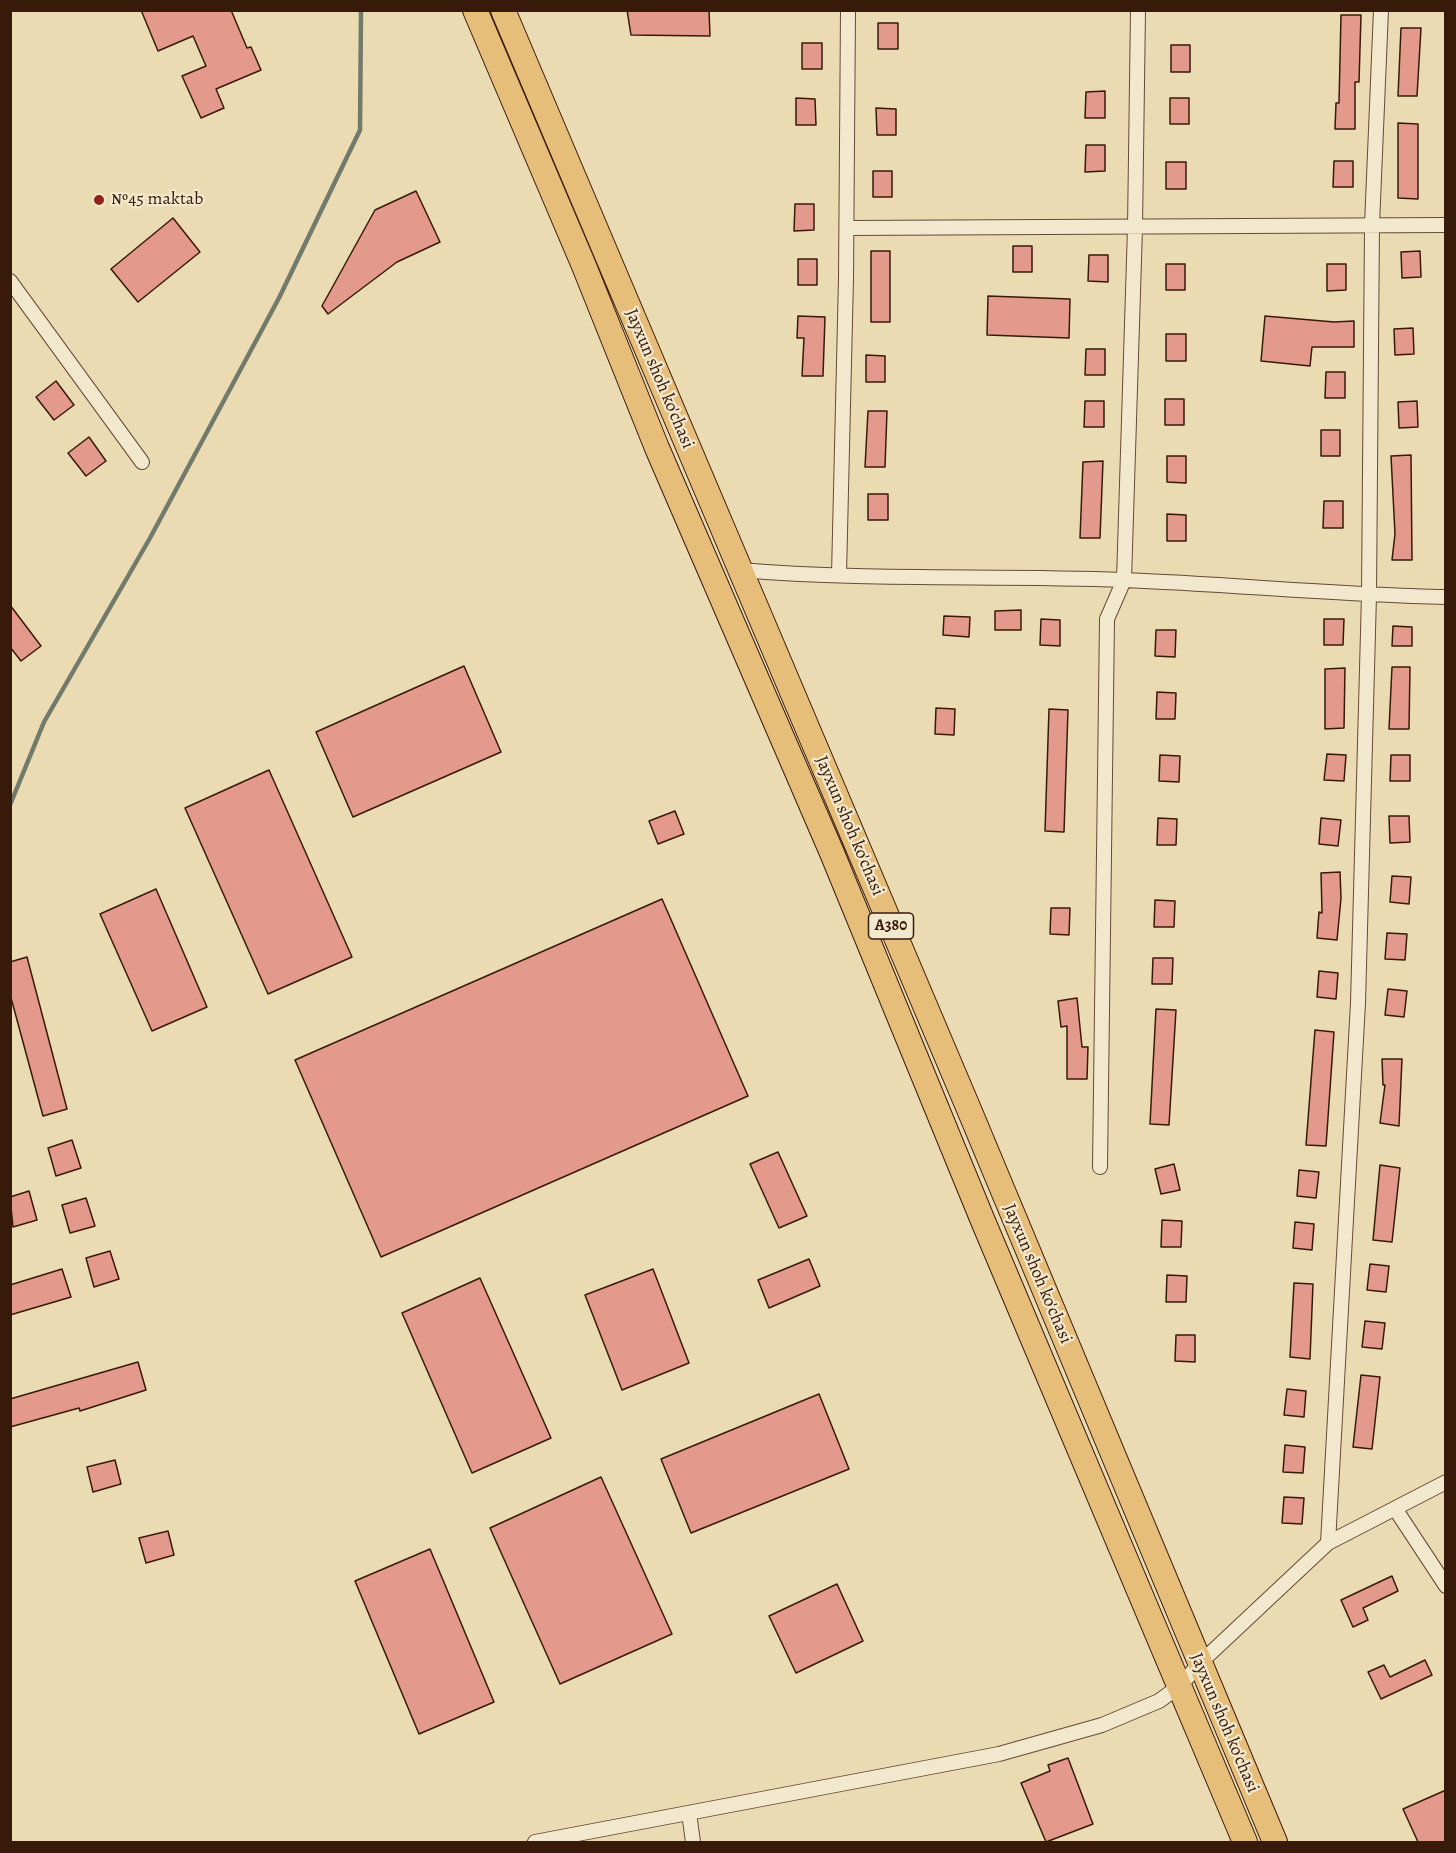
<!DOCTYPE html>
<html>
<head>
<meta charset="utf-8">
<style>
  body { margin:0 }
  #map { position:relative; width:1456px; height:1853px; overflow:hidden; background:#ebdbb2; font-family:Alegreya,serif }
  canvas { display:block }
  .frame { position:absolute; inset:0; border:12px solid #381a0b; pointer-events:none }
</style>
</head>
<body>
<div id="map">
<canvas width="1456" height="1853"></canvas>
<div class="frame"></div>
</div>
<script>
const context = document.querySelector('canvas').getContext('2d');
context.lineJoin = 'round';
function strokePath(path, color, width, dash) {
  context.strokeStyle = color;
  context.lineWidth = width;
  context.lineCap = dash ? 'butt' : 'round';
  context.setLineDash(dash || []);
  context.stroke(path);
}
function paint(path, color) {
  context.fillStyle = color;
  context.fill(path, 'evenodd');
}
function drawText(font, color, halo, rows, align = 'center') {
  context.font = font + ' Alegreya,serif';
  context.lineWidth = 4.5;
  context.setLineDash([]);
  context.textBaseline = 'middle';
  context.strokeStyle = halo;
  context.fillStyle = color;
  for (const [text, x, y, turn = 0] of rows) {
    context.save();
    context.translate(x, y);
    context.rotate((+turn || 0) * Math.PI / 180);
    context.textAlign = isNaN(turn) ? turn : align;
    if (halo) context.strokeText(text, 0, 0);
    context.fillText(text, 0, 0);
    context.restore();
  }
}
strokePath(new Path2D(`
  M10 805 44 722 150 538 279 298 360 130 361 10`), '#727b6b', 4.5);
const building = new Path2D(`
  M141 10H231L247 48 251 47 261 70 216 89 224 108 201 118 182 76 206 66 193 36 158 51Z
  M627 10H709L710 36 631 35Z
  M1341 15H1361L1359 82H1355V129H1335L1336 103H1339Z
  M878 23H898V49H878Z
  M1401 28H1421L1417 96H1398Z
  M802 43H822V69H802Z
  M1171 45H1190V72H1171Z
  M1105 91V118H1085L1086 92Z
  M796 98 815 99 816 125H796Z
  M1170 98H1189V124H1170Z
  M876 108 896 109V135H877Z
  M1398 123 1418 124V199L1398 198Z
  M1086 145H1105V171L1085 172Z
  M1334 161H1353V187H1333Z
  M1166 162H1186V189H1166Z
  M873 171H892V197H873Z
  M416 191 440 242 397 262 328 314 322 306 375 210Z
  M795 204H814V230L794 231Z
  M173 218 200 252 138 302 111 269Z
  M1013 246H1032V272H1013Z
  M871 251H890V322H871Z
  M1420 251 1421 277 1402 278 1401 252Z
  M1089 255H1108V282L1088 281Z
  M798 259H817V285H798Z
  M1166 264H1185V290H1166Z
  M1327 264H1346V290L1327 291Z
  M988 296 1070 299 1069 338 987 335Z
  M798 316 825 317 823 376H802L804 338H797Z
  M1265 316 1334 322 1354 321V347H1312L1310 366 1261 361Z
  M1413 328 1414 354 1395 355 1394 329Z
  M1166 334H1186V361H1166Z
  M1086 349H1105V375H1085Z
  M866 355 885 356V382H866Z
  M1326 372H1345V398H1325Z
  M56 381 74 405 54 420 36 397Z
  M1165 399H1184V425H1165Z
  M1085 401H1104V427H1084Z
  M1417 401 1418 427 1399 428 1398 402Z
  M868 411H887L885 467H865Z
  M1321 430H1340V456H1321Z
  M89 437 106 461 86 476 68 453Z
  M1411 455 1412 560H1392L1395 534 1391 456Z
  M1167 456H1186V483L1167 482Z
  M1103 461 1100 538H1080L1083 462Z
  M868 494H888V520H868Z
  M1324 501H1343V528H1323Z
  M1167 514 1186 515V541H1167Z
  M10 605 41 646 21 661 10 647Z
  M1021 610V630H995V611Z
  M944 616 970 617 969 637 943 635Z
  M1041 619 1060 620V646L1040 645Z
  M1324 619H1344L1343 645H1324Z
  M1393 626 1412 627V646H1392Z
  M1156 630H1176L1175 657 1155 656Z
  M464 666 501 752 353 817 316 732Z
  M1392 667H1410L1409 729H1389Z
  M1345 668 1344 728 1325 729V669Z
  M1157 692 1176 693 1175 719H1156Z
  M936 708 955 709 954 735 935 734Z
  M1049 709 1068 710 1064 832 1045 831Z
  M1327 754 1346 755 1344 781 1324 780Z
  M1160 755 1180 756 1179 782 1159 781Z
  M1391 755H1410V781H1390Z
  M269 770 352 957 268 994 185 808Z
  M675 811 684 834 658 844 649 821Z
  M1389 816H1409L1410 842 1390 843Z
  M1158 818 1177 819 1176 845H1157Z
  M1321 818 1341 820 1338 846 1319 844Z
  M1340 872 1341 898 1337 940 1317 938 1319 912 1322 913 1321 873Z
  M1392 876 1411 877 1409 904 1390 902Z
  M156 889 207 1007 152 1031 100 914Z
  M662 899 748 1096 381 1257 295 1060Z
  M1155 900 1175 901 1174 927H1154Z
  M1051 908H1070L1069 935 1050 934Z
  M1387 933 1407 934 1405 960 1385 959Z
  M27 957 67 1109 43 1116 10 994V962Z
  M1153 958H1173L1172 984H1152Z
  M1319 971 1338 973 1336 999 1317 997Z
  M1388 989 1407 991 1404 1017 1385 1015Z
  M1077 998 1082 1047H1088L1087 1079H1067V1026L1061 1027 1058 1001Z
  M1156 1009 1176 1010 1169 1125 1150 1124Z
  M1315 1030 1334 1032 1326 1146 1306 1145Z
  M1382 1059H1402L1399 1126 1380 1123 1385 1085H1383Z
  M72 1140 81 1168 56 1176 48 1148Z
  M778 1152 807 1216 779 1228 750 1164Z
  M1174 1164 1180 1190 1161 1194 1155 1169Z
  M1380 1165 1400 1168 1392 1242 1373 1240Z
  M1299 1170 1319 1172 1316 1198 1297 1196Z
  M29 1191 37 1220 13 1227 10 1197Z
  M86 1198 95 1226 70 1233 62 1205Z
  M1162 1220 1182 1221 1181 1247H1161Z
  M1295 1222 1314 1224 1312 1250 1293 1248Z
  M110 1251 119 1279 94 1287 86 1258Z
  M809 1259 820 1286 769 1308 758 1280Z
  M1370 1264 1389 1266 1386 1292 1367 1290Z
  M62 1269 71 1297 10 1315V1285Z
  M653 1269 689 1363 622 1390 585 1295Z
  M1167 1275 1187 1276 1186 1302H1166Z
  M480 1278 551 1438 472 1473 402 1313Z
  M1294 1283 1313 1284 1310 1359 1290 1357Z
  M1365 1321 1385 1323 1382 1349 1362 1347Z
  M1176 1335H1195V1362L1175 1361Z
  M138 1362 146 1390 80 1411 79 1408 10 1427V1399Z
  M1361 1375 1380 1377 1372 1449 1353 1447Z
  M1287 1389 1306 1391 1304 1417 1284 1415Z
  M819 1394 849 1469 691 1533 661 1459Z
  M1285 1445 1305 1447 1303 1473 1283 1472Z
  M115 1460 121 1484 93 1492 87 1467Z
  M601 1477 672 1634 560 1684 490 1528Z
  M1284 1497 1304 1498 1302 1524 1282 1523Z
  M168 1531 174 1555 146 1563 139 1538Z
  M430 1549 494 1702 419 1734 355 1581Z
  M1392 1576 1398 1591 1363 1608 1368 1620 1353 1627 1341 1600Z
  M837 1584 863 1641 796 1673 769 1616Z
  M1425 1660 1432 1675 1381 1699 1368 1672 1384 1665 1390 1677Z
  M1068 1758 1093 1824 1046 1842 1021 1783 1050 1771 1048 1765Z
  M1446 1790V1842H1418L1403 1809Z`);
paint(building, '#e3998b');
strokePath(building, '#381a0b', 1.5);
const street = new Path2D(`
  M847 228 1446 225
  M10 281 142 462
  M740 570C867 581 995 575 1123 580 1230 584 1338 595 1446 597
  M839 575 846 278 848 10
  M1100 1167 1107 619 1124 580 1135 228 1138 10
  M1396 1510 1446 1586
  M1328 1543 1358 1003 1369 595 1372 225 1381 10
  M689 1813 693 1842
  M535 1842 999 1754 1102 1725 1159 1701 1181 1685 1199 1664 1328 1543 1446 1482`);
const highway = new Path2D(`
  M475 10 584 266 657 448 832 853 983 1221 1245 1842
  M503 10 968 1107 1275 1842`);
strokePath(street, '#654a35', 16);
strokePath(highway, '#381a0b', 26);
strokePath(street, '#f2e8cd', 14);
strokePath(highway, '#e6be79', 24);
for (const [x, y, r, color] of [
  [99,200,6,"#8f2418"]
]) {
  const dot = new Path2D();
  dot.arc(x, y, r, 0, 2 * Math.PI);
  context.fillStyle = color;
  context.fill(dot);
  strokePath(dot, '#f2e8cd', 2);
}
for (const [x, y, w] of [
  [891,926,45]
]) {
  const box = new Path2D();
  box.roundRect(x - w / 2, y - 13, w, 26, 4.5);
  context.fillStyle = '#f2e8cd';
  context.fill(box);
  strokePath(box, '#381a0b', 1.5);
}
drawText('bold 16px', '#381a0b', null, [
  ["A380",891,926]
]);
drawText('18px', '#381a0b', '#f2e8cd', [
  ["№45 maktab",111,200]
], 'left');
drawText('18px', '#381a0b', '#f2e8cd', [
  ["Jayxun shoh ko'chasi",659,379,67],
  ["Jayxun shoh ko'chasi",849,826,67],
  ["Jayxun shoh ko'chasi",1037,1274,67],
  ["Jayxun shoh ko'chasi",1224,1723,67]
]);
</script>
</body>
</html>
